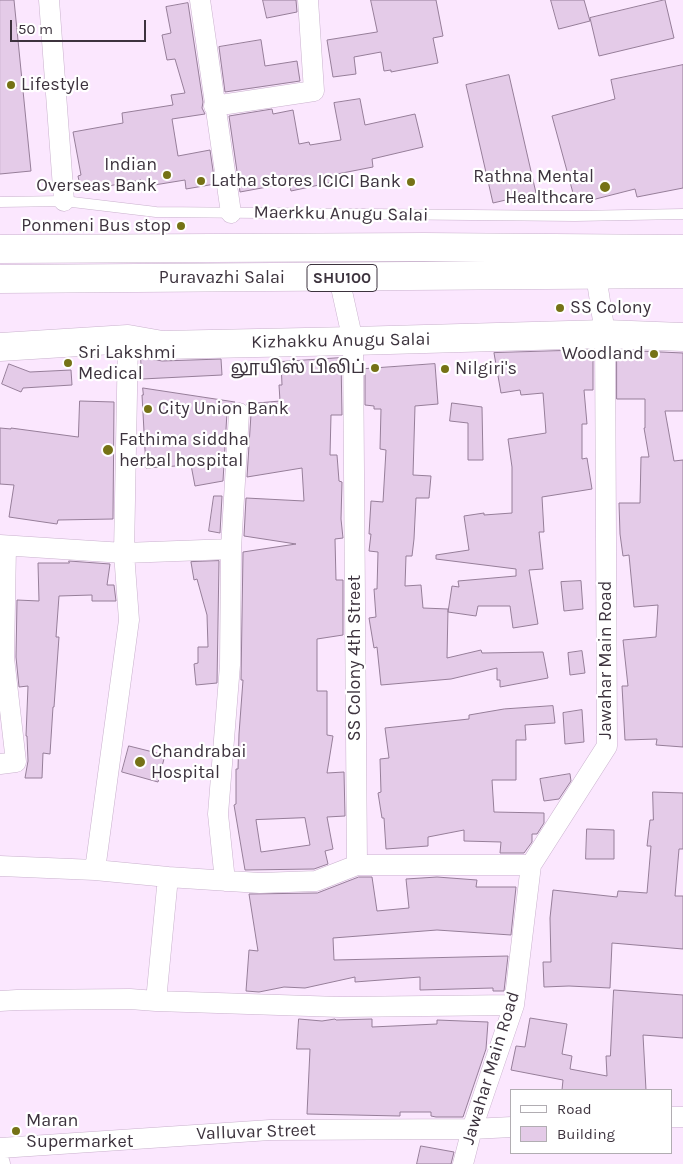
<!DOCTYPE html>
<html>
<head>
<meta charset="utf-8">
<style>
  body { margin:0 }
  #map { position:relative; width:683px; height:1164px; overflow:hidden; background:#fbe7fe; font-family:Karla,sans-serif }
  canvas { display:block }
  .legend { position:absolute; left:510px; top:1089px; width:162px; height:65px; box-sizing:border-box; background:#fff; border:1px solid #b1adb2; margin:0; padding:6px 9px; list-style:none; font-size:15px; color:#3d333e }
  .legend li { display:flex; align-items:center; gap:10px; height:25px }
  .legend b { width:25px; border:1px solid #b1adb2 }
  .scale { position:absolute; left:10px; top:20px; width:136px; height:22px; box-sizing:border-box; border:2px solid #3d333e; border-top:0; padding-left:6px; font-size:15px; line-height:18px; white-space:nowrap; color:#3d333e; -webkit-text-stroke:4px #fff; paint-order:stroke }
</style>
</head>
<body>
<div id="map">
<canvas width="683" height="1164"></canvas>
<ul class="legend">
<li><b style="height:6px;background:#fff"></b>Road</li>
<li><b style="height:14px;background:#e4cbe8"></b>Building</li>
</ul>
<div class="scale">50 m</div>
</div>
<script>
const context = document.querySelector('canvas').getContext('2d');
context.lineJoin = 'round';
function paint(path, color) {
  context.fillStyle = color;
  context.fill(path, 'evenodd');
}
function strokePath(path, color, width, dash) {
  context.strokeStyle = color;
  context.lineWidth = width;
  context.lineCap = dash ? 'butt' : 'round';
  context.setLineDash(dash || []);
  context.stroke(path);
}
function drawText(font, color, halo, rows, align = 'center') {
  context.font = font + ' Karla,"Noto Sans Tamil",sans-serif';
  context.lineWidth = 4.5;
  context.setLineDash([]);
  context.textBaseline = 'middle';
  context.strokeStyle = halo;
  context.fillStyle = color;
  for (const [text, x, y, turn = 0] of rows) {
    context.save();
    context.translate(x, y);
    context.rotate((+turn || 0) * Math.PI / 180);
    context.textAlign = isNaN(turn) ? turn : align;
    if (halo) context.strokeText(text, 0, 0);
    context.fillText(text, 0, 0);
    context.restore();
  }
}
const building = new Path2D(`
  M0 0H14L31 171 0 174Z
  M263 0H296L297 12 267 18Z
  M371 0H436L443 36 433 38 438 63 391 72V70L384 71 381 52 354 57 356 74 333 77 327 40 377 32Z
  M551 0H584L590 21 559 29Z
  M665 0 674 38 599 56 590 18Z
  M188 3 203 102 202 108 205 114 172 119 178 156 210 150 215 184 186 189 185 180 142 187 141 180 81 191 78 176 81 175 73 132 123 123 122 113 173 105 171 95 185 93 175 59 167 60 162 35 171 33 166 7Z
  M261 40 265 66 297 61 300 81 225 92 219 47Z
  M683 65V188L637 197 635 189 576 204 552 116 615 99 611 80Z
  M509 75 536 193 493 203 466 85Z
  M360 99 365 125 415 114 423 147 372 159 373 167 332 175 333 182 291 191 289 183 240 192 229 116 272 109 273 114 293 110 299 144 309 142 310 145 341 140 334 103Z
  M593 350V390H584L587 424H582V459L587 458 592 489 542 497 544 532H539L543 569 529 570 538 624 513 628 510 606H478L476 616 448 612 452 586 459 587 458 581 516 576V569L436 559V555L469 550 464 516 484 513V515L512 513V467L508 439 546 433 543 393 521 395 520 390 501 393 494 353Z
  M617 350 683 353V411H665L674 461 683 460V747L656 745 657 739 625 740 622 686H628L623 640 656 637 658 605 634 607 629 555 623 556 620 534 619 503H640L641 457H649L644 428H645V399H617Z
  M141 357 162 361 221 359 222 375 142 379Z
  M341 358 342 415H331L330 455H337L339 481 342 482 341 519 343 538 335 539 336 580H343V635L317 639V691H327V735L333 736 327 773 344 772 345 816 327 817 333 849 325 851 328 864 314 869 245 870 234 805 236 804V769H238L239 734 243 680H241L243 552 296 544 244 536 246 498 304 501 302 468 247 477 251 414 250 408 246 404 280 401 279 385H282L281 362ZM305 818 310 845 261 852 256 820Z
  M9 364 30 372 71 370 72 385 23 388 21 392 2 384Z
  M435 364 438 404 415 406 413 475 431 476 429 498H416L414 539 412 556H406L405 586 421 585 423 608 448 609 447 658 481 650 482 653 543 652 548 678 500 687V680H497V668L451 679 381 685 377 647 374 648 369 618 376 617 374 589H377L378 552 369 551 371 534H369L371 501 383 502 386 450 380 449 381 409H374V406L365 405V369Z
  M143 388 235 402 229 406 227 412 223 481 195 486 191 465 146 468 142 395H143Z
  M80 401 114 402 113 519 58 520 57 524 9 517 14 485 0 484V428L11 429V428L78 437Z
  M452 403 482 407 483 460H468V423L450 421Z
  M214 496H222L220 533 209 531Z
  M69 561 110 564 107 585H114L116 601H92V595L59 596 56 637H59L54 707H53L50 754 43 753 42 778H25L28 761 27 736H26L28 686 19 687 16 657 17 600 39 601 38 563H69Z
  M219 561 217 683 196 685 194 664 198 663V647H208L207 615 197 579 194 580 191 562Z
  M581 581 583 609 564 611 561 582Z
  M582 651 585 673 570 675 568 653Z
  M553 706 555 723 525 725 526 740H516V780H492L494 812 544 813V823L537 834H532V842L524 853H500L501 842 464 841V830L428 837V846L386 849 384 818H382L378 793 381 792 380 759 389 758 385 728 469 719V715L504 709Z
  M582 710 584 742 565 744 563 713Z
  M129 746 165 755 158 782 122 772Z
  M570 774 571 781 559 799 544 801 540 779Z
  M653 792 683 793V849H679L675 896H683V949L612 943 610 988 569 986 544 987 543 962H551L550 918 553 890 617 897 618 891 647 893 651 846H647L650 820H653Z
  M587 829 614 830V859H586Z
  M359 877H372L377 911 409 908 406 879 437 877 477 880 476 887H516L511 935 437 930 333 938 334 960 508 956 504 991H493V988L420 990V977L355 982V977L305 988 284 987 259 992 246 991 249 950 258 951 249 894 317 893Z
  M614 990 683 995V1038L643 1035 646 1090H562L563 1080 511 1070 516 1046 525 1047 530 1018 567 1024 562 1054 572 1056 570 1069 607 1076 606 1056H610Z
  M299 1019 322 1021 335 1019 336 1020 372 1019V1027L437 1024V1020L488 1022 486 1049 463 1117H436L431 1116V1112H400V1116L307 1114 310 1049H297Z
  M421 1146 454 1152 451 1164H417Z`);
paint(building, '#e4cbe8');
strokePath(building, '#967e99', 1);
const lane = new Path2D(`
  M0 202 64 201 156 212 575 216 683 214`);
const street = new Path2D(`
  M49 0 64 201
  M200 0 231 213
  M214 106 314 91 308 0
  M339 278 353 341 357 865H531
  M0 545 124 553 231 549
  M0 764 16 762 4 658 6 546
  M0 866 95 870 129 620 124 553 128 339
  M95 870 168 877 260 883 316 881 357 865
  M225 881 218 814 230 665 231 549 239 413
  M0 1001 17 1000 130 999 156 1001 340 1007 514 1005
  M156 1001 168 877
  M672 1117H683
  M0 1148 270 1130 472 1129 512 1127
  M0 1163V1164
  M463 1164 472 1129 514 1005 531 865 607 746 605 334 596 275`);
const secondary = new Path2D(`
  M0 347 128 339 162 345 353 341 605 334 683 337`);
const primary = new Path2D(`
  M0 249 424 247 683 249
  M0 279 683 274`);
strokePath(lane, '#c9b1cd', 11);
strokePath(street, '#c9b1cd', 21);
strokePath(secondary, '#c9b1cd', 29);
strokePath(primary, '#c9b1cd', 29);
strokePath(lane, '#fff', 10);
strokePath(street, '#fff', 20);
strokePath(secondary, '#fff', 28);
strokePath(primary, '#fff', 28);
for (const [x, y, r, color] of [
  [11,85,5,"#757216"],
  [167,175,5,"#757216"],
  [201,181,5,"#757216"],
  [411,182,5,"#757216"],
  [605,187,6,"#757216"],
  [181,226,5,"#757216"],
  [560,308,5,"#757216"],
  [654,354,5,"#757216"],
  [68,363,5,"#757216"],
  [375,368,5,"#757216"],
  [445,369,5,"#757216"],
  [148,409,5,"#757216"],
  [108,450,6,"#757216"],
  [140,762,6,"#757216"],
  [16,1131,5,"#757216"]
]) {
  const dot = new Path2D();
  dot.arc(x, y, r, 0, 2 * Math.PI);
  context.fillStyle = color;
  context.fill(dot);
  strokePath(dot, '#fff', 2);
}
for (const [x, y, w] of [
  [342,278,70]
]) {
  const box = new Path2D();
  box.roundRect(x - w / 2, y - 13.5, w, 27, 4);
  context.fillStyle = '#fff';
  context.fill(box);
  strokePath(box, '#3d333e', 1);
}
drawText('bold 16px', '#3d333e', null, [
  ["SHU100",342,278]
]);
drawText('18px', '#3d333e', '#fff', [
  ["Lifestyle",21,85],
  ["Indian",157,165,"right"],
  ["Overseas Bank",157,186,"right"],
  ["Rathna Mental",594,177,"right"],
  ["Healthcare",594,198,"right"],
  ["Latha stores",211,181],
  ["ICICI Bank",401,182,"right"],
  ["Ponmeni Bus stop",171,226,"right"],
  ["SS Colony",570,308],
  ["Sri Lakshmi",78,353],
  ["Medical",78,374],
  ["Woodland",644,354,"right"],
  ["லூயிஸ் பிலிப்",365,368,"right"],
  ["Nilgiri's",455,369],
  ["City Union Bank",158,409],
  ["Fathima siddha",119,440],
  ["herbal hospital",119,461],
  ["Chandrabai",151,752],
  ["Hospital",151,773],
  ["Maran",26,1121],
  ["Supermarket",26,1142]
], 'left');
drawText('18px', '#3d333e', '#fff', [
  ["Maerkku Anugu Salai",341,214,1],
  ["Puravazhi Salai",222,278],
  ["Kizhakku Anugu Salai",341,341,-1],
  ["SS Colony 4th Street",355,658,-90],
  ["Jawahar Main Road",606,660,-90],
  ["Jawahar Main Road",491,1068,-73],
  ["Valluvar Street",256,1132,-2]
]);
</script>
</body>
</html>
